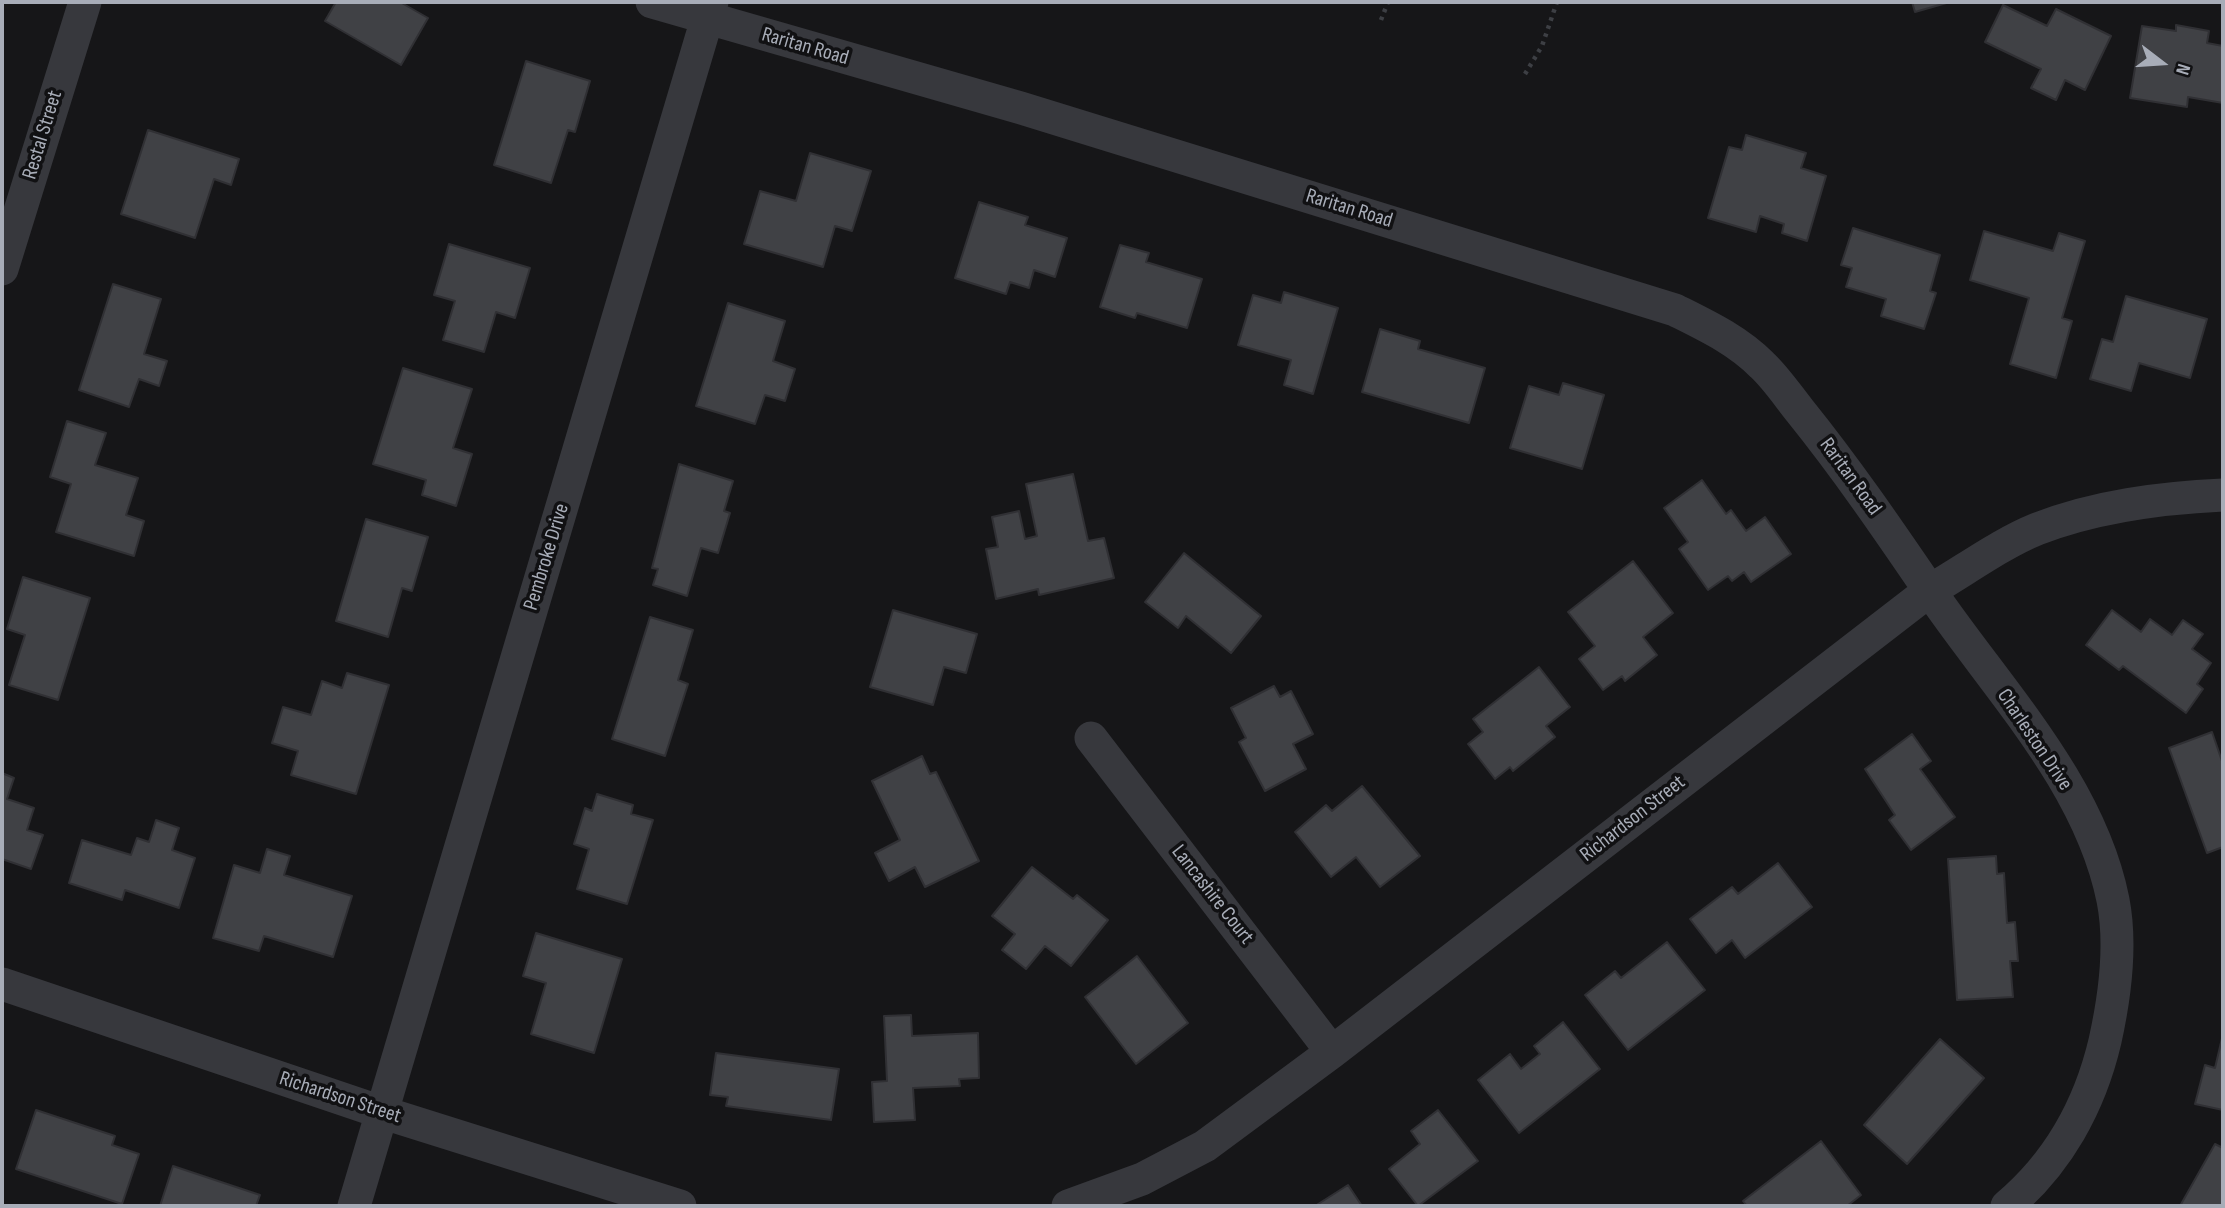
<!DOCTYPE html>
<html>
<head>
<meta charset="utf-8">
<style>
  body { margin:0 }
  #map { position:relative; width:2225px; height:1208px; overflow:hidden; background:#161618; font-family:"Sofia Sans Condensed",sans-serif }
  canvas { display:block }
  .frame { position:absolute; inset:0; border:4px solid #a8adb8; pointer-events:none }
  .north { position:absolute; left:2127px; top:28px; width:70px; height:70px; -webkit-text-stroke:5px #111113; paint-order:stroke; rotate:107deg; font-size:19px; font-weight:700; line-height:28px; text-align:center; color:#a8adb8 }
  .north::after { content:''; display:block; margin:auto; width:24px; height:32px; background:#a8adb8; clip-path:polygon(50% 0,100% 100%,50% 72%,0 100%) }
</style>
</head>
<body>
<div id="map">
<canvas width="2225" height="1208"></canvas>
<div class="frame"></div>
<div class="north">N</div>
</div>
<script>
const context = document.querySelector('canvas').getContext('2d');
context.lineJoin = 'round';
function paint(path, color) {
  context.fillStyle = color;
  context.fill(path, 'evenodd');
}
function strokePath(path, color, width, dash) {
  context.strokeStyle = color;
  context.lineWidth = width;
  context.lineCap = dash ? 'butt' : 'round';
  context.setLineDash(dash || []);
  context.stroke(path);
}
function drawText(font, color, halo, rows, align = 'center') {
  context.font = font + ' "Sofia Sans Condensed",sans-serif';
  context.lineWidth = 7;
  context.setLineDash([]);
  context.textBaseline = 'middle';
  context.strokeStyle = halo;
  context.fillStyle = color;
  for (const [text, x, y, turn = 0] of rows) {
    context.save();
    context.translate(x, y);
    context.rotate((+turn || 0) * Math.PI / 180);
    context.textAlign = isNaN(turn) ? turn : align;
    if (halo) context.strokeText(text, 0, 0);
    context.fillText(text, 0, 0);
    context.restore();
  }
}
const building = new Path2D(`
  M336 2H400L428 18 401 65 325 21Z
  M1912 2H1950L1915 12Z
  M2003 5 2047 26 2056 9 2111 36 2085 90 2065 80 2056 100 2031 88 2041 69 1985 42Z
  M2176 25 2209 31 2207 43 2223 46V103L2188 97 2187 107 2130 98 2142 26 2176 31Z
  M526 61 590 81 575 132 568 130 551 183 494 165Z
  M148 130 239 159 231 185 214 179 195 238 121 214Z
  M1746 135 1806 153 1801 168 1826 176 1807 241 1782 233 1784 224 1760 216 1756 232 1708 218 1729 147 1742 150Z
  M810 153 871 171 852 231 835 226 823 267 744 244 760 191 796 201Z
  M979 202 1028 217 1025 225 1067 238 1055 277 1034 270 1029 288 1010 282 1006 294 955 278Z
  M1853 228 1940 255 1930 291 1936 293 1924 329 1881 316 1886 299 1846 287 1852 268 1841 265Z
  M1984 231 2053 251 2059 233 2085 241 2062 318 2072 321 2056 378 2010 364 2029 298 1970 280Z
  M449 244 530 268 515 318 496 312 484 352 443 340 455 301 434 295Z
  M1120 245 1149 253 1146 262 1202 279 1187 328 1137 313 1135 318 1100 307Z
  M113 284 161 299 144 354 167 361 159 386 139 379 129 407 79 390Z
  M1284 292 1338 308 1313 394 1284 385 1291 360 1238 345 1253 295 1281 303Z
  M2126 296 2207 319 2190 378 2139 363 2131 391 2090 379 2102 339 2113 342Z
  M728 303 785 321 773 361 795 369 785 401 765 395 755 424 696 406Z
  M1380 329 1420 341 1418 349 1485 368 1469 423 1362 392Z
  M403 368 472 389 453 448 472 454 456 506 422 495 426 480 373 464Z
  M1563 383 1604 395 1582 469 1510 448 1529 386 1559 395Z
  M67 421 106 433 95 465 138 478 126 515 144 521 134 556 56 532 71 484 50 477Z
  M679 464 733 481 724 511 730 513 718 553 701 548 687 596 653 585 658 569 652 568Z
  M1073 474 1088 541 1104 538 1114 578 1039 595 1038 589 996 599 986 549 998 547 992 517 1019 511 1025 539 1037 536 1026 484Z
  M1702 480 1726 514 1731 510 1746 531 1765 517 1791 554 1751 582 1744 572 1732 581 1728 576 1708 590 1679 549 1688 542 1664 508Z
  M366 519 428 537 412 591 402 588 388 637 336 621Z
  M1184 553 1261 616 1231 653 1186 616 1178 628 1145 602Z
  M1633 561 1673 613 1643 637 1657 655 1625 681 1622 676 1603 690 1579 659 1595 646 1568 612Z
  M23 577 90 598 58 700 9 685 25 635 7 629Z
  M893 610 977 634 966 673 944 667 933 705 870 687Z
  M2112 610 2141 632 2150 619 2172 635 2183 620 2203 634 2192 649 2211 663 2197 684 2203 689 2186 713 2123 666 2119 670 2086 645Z
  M650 617 693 630 678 680 688 684 665 756 612 739Z
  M1539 667 1570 707 1546 726 1555 737 1513 771 1510 767 1495 779 1468 744 1483 732 1473 719Z
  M347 673 389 685 356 794 291 775 298 751 272 743 283 707 311 715 322 681 342 688Z
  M1274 686 1280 697 1291 691 1313 734 1293 744 1306 769 1265 791 1239 742 1246 738 1231 708Z
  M2212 732 2223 764V847L2207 853 2169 748Z
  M1912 734 1931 761 1920 769 1955 817 1911 850 1889 820 1895 815 1865 769Z
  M922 756 930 774 936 772 979 861 925 887 915 867 889 881 875 853 900 840 872 781Z
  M2 773 14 778 7 799 34 808 27 830 43 835 31 869 2 859Z
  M1362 786 1420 856 1380 887 1356 857 1331 877 1295 832 1326 805 1332 811Z
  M597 794 633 805 631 814 653 820 627 904 577 889 589 849 574 844 585 808 592 811Z
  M156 820 179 828 172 850 195 858 179 908 125 890 122 900 69 883 82 840 131 855 137 838 149 842Z
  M267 849 290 856 284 875 352 896 333 957 264 936 259 951 213 938 234 865 260 873Z
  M1996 856 1997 874 2004 873 2007 923 2015 922 2018 961H2010L2013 997 1957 1000 1948 859Z
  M1778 863 1812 907 1745 958 1732 940 1716 953 1690 919 1732 887 1738 894Z
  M1032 867 1073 899 1077 895 1108 920 1071 966 1045 946 1026 969 1002 950 1015 934 992 916Z
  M536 933 622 959 594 1053 531 1034 546 983 523 976Z
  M1667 942 1705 990 1628 1050 1585 995 1615 971 1621 978Z
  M1137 956 1188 1023 1136 1064 1085 997Z
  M911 1015 912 1036 978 1033 979 1078 959 1079 960 1086 913 1088 915 1120 874 1122 872 1082 887 1081 884 1016Z
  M1563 1022 1600 1069 1519 1133 1478 1080 1510 1054 1521 1069 1540 1054 1534 1046Z
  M2223 1034V1110L2195 1104 2205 1065 2215 1068Z
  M1940 1039 1984 1078 1907 1164 1864 1125Z
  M716 1053 839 1069 831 1120 726 1106 728 1097 710 1095Z
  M36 1110 115 1136 112 1145 139 1154 122 1204 16 1169Z
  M1438 1110 1478 1161 1418 1206 1389 1169 1420 1144 1411 1131Z
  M1821 1141 1861 1195 1847 1206H1747L1743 1201Z
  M2215 1144 2223 1148V1206H2180Z
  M173 1166 260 1195 256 1206H160Z
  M1348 1185 1362 1206H1315Z`);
paint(building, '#404145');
strokePath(building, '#303034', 2);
strokePath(new Path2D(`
  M1381 20 1388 2
  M1525 74 1542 46 1557 2`), '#3d3f44', 4.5, [3.5, 5]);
strokePath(new Path2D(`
  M652 2 1021 108 1675 310C1707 326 1737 340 1762 365 1776 378 1788 396 1800 411 1846 468 1887 528 1928 588 1994 686 2089 781 2113 900 2122 946 2115 996 2105 1041 2090 1105 2058 1163 2007 1206
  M2 269 85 2
  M1091 738 1332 1052
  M2 984 381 1112 680 1206
  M354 1206 712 2
  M1068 1206 1142 1179 1205 1146 1332 1052 1929 591C1964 571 2000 544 2037 529 2096 506 2160 498 2223 495`), '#37383d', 33);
drawText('21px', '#a8adb8', '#111113', [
  ["Raritan Road",805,47,16],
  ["Restal Street",43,135,-73],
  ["Raritan Road",1349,209,17],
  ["Raritan Road",1850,477,54],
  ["Pembroke Drive",547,557,-73],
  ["Charleston Drive",2034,740,56],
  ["Richardson Street",1633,819,-38],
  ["Lancashire Court",1212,895,52],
  ["Richardson Street",340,1098,18]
]);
</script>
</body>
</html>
